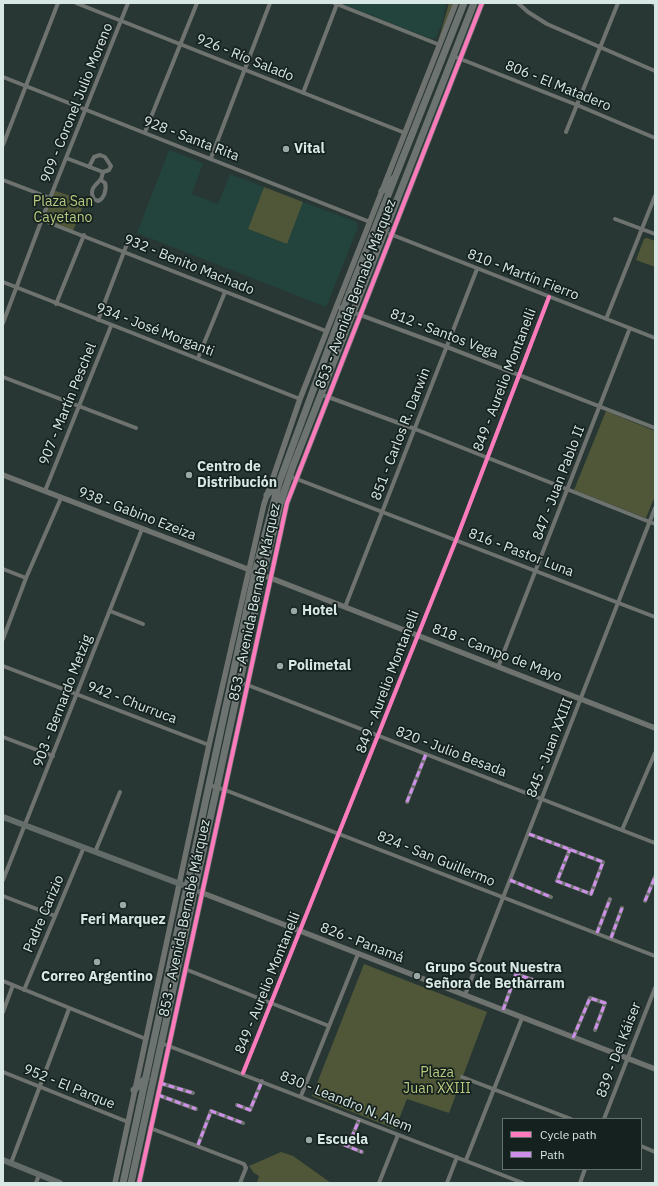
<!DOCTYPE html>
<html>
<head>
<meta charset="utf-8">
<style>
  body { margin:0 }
  #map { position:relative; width:658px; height:1186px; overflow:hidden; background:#283734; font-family:"IBM Plex Sans",sans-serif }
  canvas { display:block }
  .frame { position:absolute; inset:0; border:4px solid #d7e7e3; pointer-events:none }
  .legend { position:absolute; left:502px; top:1118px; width:140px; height:52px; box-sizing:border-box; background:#15211e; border:1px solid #63706d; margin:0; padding:5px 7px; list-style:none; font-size:12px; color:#d7e7e3 }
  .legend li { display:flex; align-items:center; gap:8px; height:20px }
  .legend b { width:20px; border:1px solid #63706d }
</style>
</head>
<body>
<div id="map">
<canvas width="658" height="1186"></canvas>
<div class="frame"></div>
<ul class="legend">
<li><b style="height:5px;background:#fd7abc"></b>Cycle path</li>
<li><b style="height:5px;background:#ce8fe9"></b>Path</li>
</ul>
</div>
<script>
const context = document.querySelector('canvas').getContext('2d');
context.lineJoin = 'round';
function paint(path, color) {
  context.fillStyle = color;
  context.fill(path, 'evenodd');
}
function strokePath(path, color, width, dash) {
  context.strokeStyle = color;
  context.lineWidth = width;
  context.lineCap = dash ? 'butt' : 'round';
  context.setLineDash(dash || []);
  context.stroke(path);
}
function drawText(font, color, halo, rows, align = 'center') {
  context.font = font + ' "IBM Plex Sans",sans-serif';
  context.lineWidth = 3.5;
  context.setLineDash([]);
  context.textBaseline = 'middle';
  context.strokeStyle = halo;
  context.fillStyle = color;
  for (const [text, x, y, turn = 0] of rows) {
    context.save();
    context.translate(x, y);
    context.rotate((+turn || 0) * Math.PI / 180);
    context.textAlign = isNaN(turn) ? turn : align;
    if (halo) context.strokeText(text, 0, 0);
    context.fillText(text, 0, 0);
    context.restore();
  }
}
paint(new Path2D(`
  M340 3H446L442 23 436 37 432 39Z
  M169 150 203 163 192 194 218 204 230 174 264 187 248 229 287 244 303 202 356 222 358 227 326 307 137 233Z`), '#22443d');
paint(new Path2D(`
  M449 3H454L438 42Z
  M264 187 303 202 287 244 248 229Z
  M53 190 85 201 73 231 42 220Z
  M647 238 655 241V267L636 260 644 239Z
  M606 411 655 431V496L646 518 574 490Z
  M364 964 487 1012 449 1113 407 1099 395 1129 312 1096Z
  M281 1152 293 1156 331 1183H257L259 1176 254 1173 249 1166Z`), '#4f5738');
strokePath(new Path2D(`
  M76 3 405 133
  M334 3 440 45
  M518 3 528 12 547 24 655 71
  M653 3 655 4
  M453 56 577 105 655 138
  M3 77 370 222
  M303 93 337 4
  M145 132 197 3
  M566 132 618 3
  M3 145 58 3
  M66 158 103 172 109 170 111 166 105 157 100 155 94 157 89 167
  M211 158 270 3
  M3 180 50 198
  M101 180 105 183C107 189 104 199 98 201L94 199C88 189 97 184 101 179 102 177 102 175 103 172
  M615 219 655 234
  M42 220 326 331
  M390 234 655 338
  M3 282 300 399
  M56 304 84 235
  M336 306 447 347 655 428
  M606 319 655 196
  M98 320 130 236
  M3 323 50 198 128 3
  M198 358 225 292
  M3 377 136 428
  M320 394 415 429 655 524
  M289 476 655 617
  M45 491 111 326
  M3 569 26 578
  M345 607 477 269
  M110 611 143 624
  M3 639 26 578 61 498
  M3 666 209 745
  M498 667 630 328
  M245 684 655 843
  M3 737 53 756
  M209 785 225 790 655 956
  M407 802 426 754
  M622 830 655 753
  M529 834 603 862 591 894 557 881 570 849
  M95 852 120 792
  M3 880 142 529
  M510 880 551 897
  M3 896 55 916
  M645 901 655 877
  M597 933 610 899
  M611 938 622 908
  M185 969 329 1026
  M3 981 146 1039
  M24 990 84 847
  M465 995 655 508
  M503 1010 516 974 533 980
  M3 1012 13 985
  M573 1038 590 998 605 1003 595 1030
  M161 1043 523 1183
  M3 1072 128 1122
  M243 1073 456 540 549 297
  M462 1077 571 1119
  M160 1083 193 1093
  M158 1095 196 1109
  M301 1096 358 954
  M237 1105 250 1110 262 1081
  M604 1119 655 988
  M150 1128 244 1164 246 1168 240 1183
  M335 1141 362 1152
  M198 1145 211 1111 243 1123
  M348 1146 359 1120
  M641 1146 655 1152
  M466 1160 522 1018
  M11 1163 69 1009
  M36 1183 39 1175
  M379 1183 398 1135
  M447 1183 457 1157
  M580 1183 585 1169`), '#6f7370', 4);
strokePath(new Path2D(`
  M3 475 250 570
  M268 577 655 728
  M200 892 655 1069
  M115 1183 209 745 264 504 300 399 456 3
  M139 1183 287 503 482 3`), '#6f7370', 5.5);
strokePath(new Path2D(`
  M3 817 191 888
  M3 1160 60 1183`), '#646c69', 6);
strokePath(new Path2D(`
  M382 191 394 178
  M267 495 277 484
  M134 1090 146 1078
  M123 1183 255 572 279 483 343 309 464 3
  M131 1183 263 575 280 504 293 466 474 3`), '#6c7370', 7);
strokePath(new Path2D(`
  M407 802 426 754
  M529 834 603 862 591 894 557 881 570 849
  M510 880 551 897
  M645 901 655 877
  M597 933 610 899
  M611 938 622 908
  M503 1010 516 974 533 980
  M573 1038 590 998 605 1003 595 1030
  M160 1083 193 1093
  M158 1095 196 1109
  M237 1105 250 1110 262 1081
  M335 1141 362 1152
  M198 1145 211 1111 243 1123
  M348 1146 359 1120`), '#ce8fe9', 3, [6, 3]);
strokePath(new Path2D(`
  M243 1073 456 540 549 297
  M139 1183 287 503 482 3`), '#fd7abc', 4);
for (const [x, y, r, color] of [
  [286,149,4,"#9aa9a6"],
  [189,475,4,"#9aa9a6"],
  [294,611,4,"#9aa9a6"],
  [280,666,4,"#9aa9a6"],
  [123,905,4,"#9aa9a6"],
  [97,962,4,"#9aa9a6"],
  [417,976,4,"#9aa9a6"],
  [309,1140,4,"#9aa9a6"]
]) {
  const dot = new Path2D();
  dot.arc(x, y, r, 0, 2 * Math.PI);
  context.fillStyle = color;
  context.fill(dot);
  strokePath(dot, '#15211e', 1.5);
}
drawText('14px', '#d7e7e3', '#15211e', [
  ["926 - Río Salado",245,58,22],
  ["806 - El Matadero",558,86,22],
  ["909 - Coronel Julio Moreno",77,103,-68],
  ["928 - Santa Rita",191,139,21],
  ["932 - Benito Machado",189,265,22],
  ["810 - Martín Fierro",523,275,21],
  ["853 - Avenida Bernabé Márquez",356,294,-69],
  ["934 - José Morganti",155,330,21],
  ["812 - Santos Vega",444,334,21],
  ["849 - Aurelio Montanelli",505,380,-69],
  ["907 - Martín Peschel",68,404,-68],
  ["851 - Carlos R. Darwin",401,434,-69],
  ["847 - Juan Pablo II",559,483,-69],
  ["938 - Gabino Ezeiza",137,514,21],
  ["816 - Pastor Luna",521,553,21],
  ["853 - Avenida Bernabé Márquez",255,602,-78],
  ["818 - Campo de Mayo",497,653,21],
  ["849 - Aurelio Montanelli",388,682,-69],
  ["903 - Bernardo Metzig",63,701,-69],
  ["942 - Churruca",132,703,21],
  ["845 - Juan XXIII",550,748,-69],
  ["820 - Julio Besada",451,752,21],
  ["824 - San Guillermo",436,859,22],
  ["Padre Carizio",44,914,-67],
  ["853 - Avenida Bernabé Márquez",185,918,-78],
  ["826 - Panamá",362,943,21],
  ["849 - Aurelio Montanelli",268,983,-68],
  ["839 - Del Káiser",619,1050,-69],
  ["952 - El Parque",69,1087,22],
  ["830 - Leandro N. Alem",346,1102,22]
]);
drawText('bold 14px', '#d7e7e3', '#15211e', [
  ["Vital",294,149],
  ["Centro de",197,467],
  ["Distribución",197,483],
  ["Hotel",302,611],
  ["Polimetal",288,666],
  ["Feri Marquez",123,920,"center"],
  ["Grupo Scout Nuestra",425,968],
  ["Señora de Betharram",425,984],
  ["Correo Argentino",97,977,"center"],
  ["Escuela",317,1140]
], 'left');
drawText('14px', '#b9c87f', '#15211e', [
  ["Plaza San",63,202],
  ["Cayetano",63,218],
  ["Plaza",437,1073],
  ["Juan XXIII",437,1089]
]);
</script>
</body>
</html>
